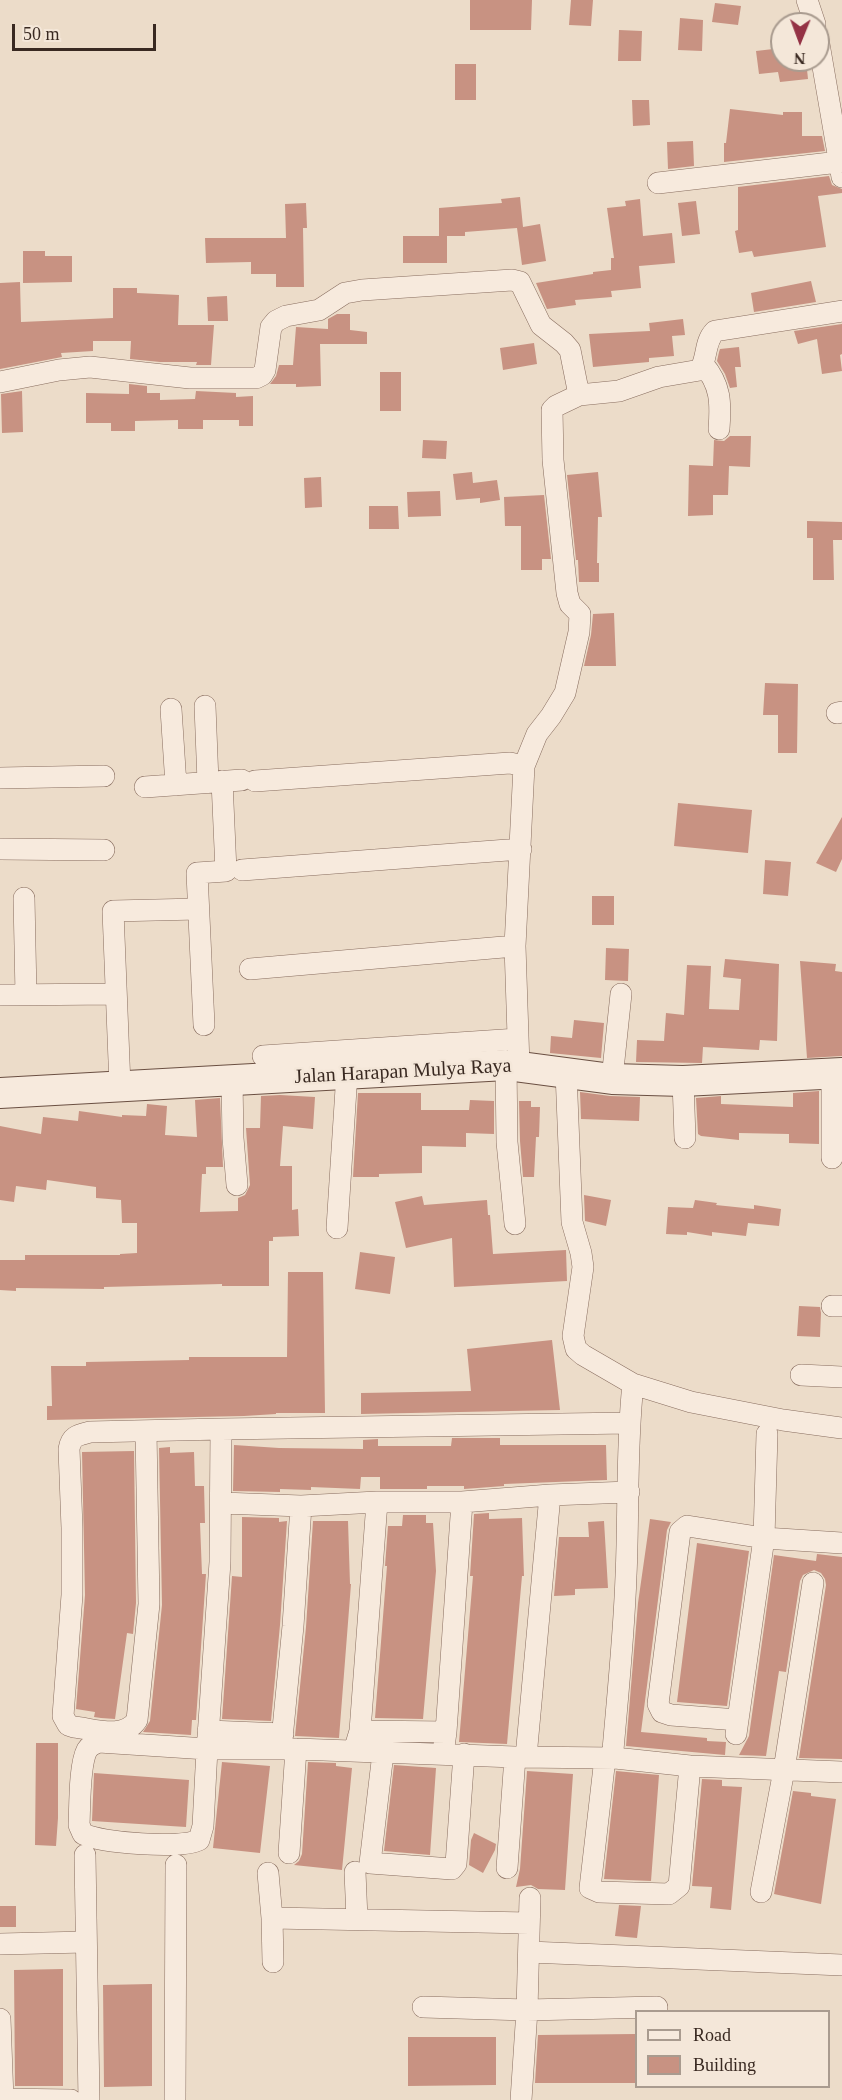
<!DOCTYPE html>
<html>
<head>
<meta charset="utf-8">
<style>
  body { margin:0 }
  #map { position:relative; width:842px; height:2100px; overflow:hidden; background:#ecdcc9; font-family:"Times New Roman",serif }
  canvas { display:block }
  .legend { position:absolute; left:635px; top:2010px; width:195px; height:78px; box-sizing:border-box; background:#f4e7d9; border:2px solid #a99b8f; margin:0; padding:8px 10px; list-style:none; font-size:18px; color:#392921 }
  .legend li { display:flex; align-items:center; gap:12px; height:30px }
  .legend b { width:30px; border:2px solid #a99b8f }
  .north { position:absolute; left:770px; top:12px; width:60px; height:60px; box-sizing:border-box; background:#f4e7d9; border:2px solid #a99b8f; border-radius:50%; rotate:181deg; font-size:16px; font-weight:700; line-height:24px; text-align:center; color:#392921 }
  .north::after { content:''; display:block; margin:auto; width:21px; height:27px; background:#943245; clip-path:polygon(50% 0,100% 100%,50% 72%,0 100%) }
  .scale { position:absolute; left:12px; top:24px; width:144px; height:27px; box-sizing:border-box; border:3px solid #392921; border-top:0; padding-left:8px; font-size:18px; line-height:21px; white-space:nowrap; color:#392921; -webkit-text-stroke:4px #f4e7d9; paint-order:stroke }
</style>
</head>
<body>
<div id="map">
<canvas width="842" height="2100"></canvas>
<ul class="legend">
<li><b style="height:8px;background:#f7eadd"></b>Road</li>
<li><b style="height:16px;background:#c89282"></b>Building</li>
</ul>
<div class="north">N</div>
<div class="scale">50 m</div>
</div>
<script>
const context = document.querySelector('canvas').getContext('2d');
context.lineJoin = 'round';
function paint(path, color) {
  context.fillStyle = color;
  context.fill(path, 'evenodd');
}
function strokePath(path, color, width, dash) {
  context.strokeStyle = color;
  context.lineWidth = width;
  context.lineCap = dash ? 'butt' : 'round';
  context.setLineDash(dash || []);
  context.stroke(path);
}
function drawText(font, color, halo, rows, align = 'center') {
  context.font = font + ' "Times New Roman",serif';
  context.lineWidth = 5;
  context.setLineDash([]);
  context.textBaseline = 'middle';
  context.strokeStyle = halo;
  context.fillStyle = color;
  for (const [text, x, y, turn = 0] of rows) {
    context.save();
    context.translate(x, y);
    context.rotate((+turn || 0) * Math.PI / 180);
    context.textAlign = isNaN(turn) ? turn : align;
    if (halo) context.strokeText(text, 0, 0);
    context.fillText(text, 0, 0);
    context.restore();
  }
}
paint(new Path2D(`
  M470 0H532L531 30H470Z
  M571 0H593L591 26 569 25Z
  M715 3 741 6 738 25 712 22Z
  M680 18 703 20 702 51 678 50Z
  M619 30 642 31 641 61H618Z
  M782 48V60H806L808 79 780 82 778 72 759 74 756 51Z
  M455 64H476V100H455Z
  M632 100H649L650 125 633 126Z
  M730 109 783 115V112H802V136H822L825 151 724 162V143H726Z
  M693 141 694 166 668 169 667 142Z
  M829 176 832 185 842 189V193L818 196 826 247 754 257 752 251 739 253 735 231 738 230V187Z
  M520 197 523 227 540 224 546 261 522 265 517 228 465 232V236H443H447V263H403V236H439V208L502 203 501 199Z
  M640 199 643 236 672 233 675 263 639 266 641 288 611 291 612 297 575 300 576 305 547 309 536 283 593 274V272L611 270V258H614L607 208 626 206 625 201Z
  M696 201 700 234 682 236 678 203Z
  M306 203 307 228H303L304 287H276V274H251V262L206 263 205 238H286L285 204Z
  M23 251H45V256H72V282L23 283Z
  M811 281 816 302 754 312 751 293Z
  M20 282 21 322 113 318V288H137V293L179 295 178 325H214L211 365H196L197 362H160L130 359 131 341H93V351L61 353 62 357 0 369V283Z
  M227 296 228 321H208L207 297Z
  M337 314H350V330L367 332V344H320L321 386 296 387V384H270L276 376 279 365H293L296 327 328 329V319Z
  M683 319 685 335 672 336 674 356 649 358V362L593 367 589 334 650 331 649 323Z
  M842 324V354L840 355 842 371 822 374 817 339 798 344 794 331Z
  M534 343 537 364 503 370 500 348Z
  M739 347 741 367H735L737 387 730 388 725 374 717 361 719 352 720 349Z
  M380 372H401V411H380Z
  M129 384 147 386V393H160V400L195 399 196 391 236 393V397L253 396V426H239V420H203V429H178V420L135 421V431H111V423H86V393L129 394Z
  M22 391 23 432 2 433 1 394Z
  M730 436H751L750 467 729 466 728 495H713V515L688 516 689 465 713 466 714 440 724 441Z
  M423 440 447 441 446 459 422 458Z
  M472 472 473 483 497 480 500 500 480 503V498L456 500 453 474Z
  M598 472 602 517H598L597 563H599V582H579L578 560H576L567 475Z
  M321 477 322 507 305 508 304 478Z
  M440 491 441 516 408 517 407 492Z
  M544 495 551 559H542V570H521V526H505L504 497Z
  M369 506H398L399 529H369Z
  M807 521 842 522V540H833L834 580H813V538H807Z
  M614 613 616 666H584L591 635 593 614Z
  M765 683 798 684 797 753H778V715H763Z
  M678 803 752 810 748 853 674 846Z
  M842 817V859L836 872 816 863Z
  M765 860 791 862 788 896 763 894Z
  M592 896H614V925H592Z
  M606 948 629 949 628 981 605 980Z
  M725 959 779 964 777 1041 760 1040 759 1050 703 1047 702 1063 636 1062 637 1040 664 1041 666 1013 684 1015 687 965 711 966 709 1009 739 1010 741 979 723 977Z
  M800 961 836 964 835 971 842 972V1056L807 1058Z
  M574 1020 604 1023 601 1058 550 1053 551 1036 572 1038Z
  M819 1091V1144L789 1143V1134L739 1133V1140L701 1136 698 1134 696 1098 721 1096V1104L793 1107V1093Z
  M580 1092 610 1096 640 1097 639 1121 581 1119Z
  M358 1093H421V1110H469L470 1100 494 1101V1134L466 1133V1147L422 1146V1173L379 1174V1177H353Z
  M280 1095 315 1097 313 1129 283 1126 280 1166H292V1210L298 1209 299 1236 273 1237V1241H269V1286H222V1284L104 1287V1289L16 1288V1291L0 1290V1260H25V1255H120V1254L137 1253V1223H122L121 1200 96 1198V1187L47 1180 46 1190 16 1186 14 1202 0 1200V1126L41 1134 43 1117 78 1121 79 1111 122 1117V1115L146 1116 147 1104 167 1106 165 1135 197 1137 195 1100 220 1098 223 1167H206V1174H202L200 1212 238 1211V1198L245 1195 250 1185 246 1128H260L261 1096Z
  M519 1101H531V1107H540L539 1137H536L534 1177H523L520 1141Z
  M584 1195 611 1200 606 1226 585 1221Z
  M422 1196 424 1205 487 1200 488 1215H490L493 1254 566 1250 567 1281 454 1287 452 1238 406 1248 395 1202Z
  M695 1200 717 1203 716 1205 754 1209V1205L781 1209 779 1226 748 1223 746 1236 712 1232V1236L687 1232V1235L666 1234 668 1207 693 1208Z
  M360 1252 395 1257 390 1294 355 1289Z
  M288 1272H323L325 1413H276V1414L244 1416 47 1420V1406H52L51 1366H86V1362L189 1360V1357H287Z
  M799 1306 820 1307 821 1313 820 1337 797 1336Z
  M552 1340 560 1410 361 1414V1393L471 1391 467 1349Z
  M452 1438H500V1445H606L607 1480 504 1484V1486L464 1489V1486H427V1489H380V1477H361L360 1489 311 1487V1490L280 1489V1492L233 1491 234 1445 279 1448 363 1449V1440L378 1439V1446H451Z
  M170 1447V1453L194 1452 195 1486H204L205 1523H200L202 1574H206L196 1720H192L191 1735 143 1732 150 1721 162 1605 159 1448Z
  M134 1451 136 1603 133 1634 127 1633 115 1719 101 1718 94 1717 95 1712 76 1709 85 1595 82 1452Z
  M489 1513V1519L522 1518 524 1576H522L507 1744 459 1742 473 1576H470L474 1514Z
  M403 1515H426V1523H433L436 1571 423 1719 375 1718 387 1566H385L388 1526H402Z
  M242 1517 279 1518V1522L287 1521 280 1625 271 1721 222 1719 232 1576 242 1577Z
  M650 1519 671 1522 667 1530 641 1732 707 1738V1741L726 1742 725 1755 626 1746 638 1603Z
  M313 1521H348L350 1584H351L339 1738 295 1736 306 1627Z
  M604 1521 608 1588 575 1589V1595L554 1596 559 1537H589L588 1522Z
  M697 1543 749 1551 727 1706 677 1702Z
  M817 1554 842 1557V1759L799 1758 826 1585 825 1579 821 1573 814 1570 803 1575 800 1581 786 1672 779 1671 766 1756 739 1755 749 1736 774 1555 816 1561Z
  M36 1743H58V1818L56 1846 35 1845Z
  M222 1762 270 1766 260 1853 213 1848Z
  M308 1762 336 1763V1766L352 1768 342 1870 294 1865 299 1861 302 1854Z
  M394 1765 436 1768 430 1855 384 1851Z
  M527 1771 573 1774 565 1890 538 1889 531 1885 516 1887 520 1869Z
  M616 1771 659 1775 651 1881 604 1879Z
  M94 1773 189 1780 186 1827 92 1821Z
  M702 1779 722 1780V1786L742 1787 731 1910 710 1908 712 1887 692 1886Z
  M793 1791 811 1793V1796L836 1799 821 1904 774 1894Z
  M474 1833 496 1844 495 1850 483 1873 469 1865 471 1840Z
  M619 1905 641 1906 637 1938 615 1936Z
  M0 1906H16V1927H0Z
  M63 1969V2086H15L14 1970Z
  M152 1984V2086L104 2087 103 1985Z
  M636 2034V2083H535L538 2035Z
  M408 2037H496V2085L408 2086Z`), '#c89282');
const street = new Path2D(`
  M807 0 815 24
  M818 38 842 177
  M658 183 839 162
  M703 364C721 385 721 403 719 429
  M0 382 59 370 90 367 190 378H256L262 375 265 370 271 327 276 321 286 316 319 310 345 293 362 290 512 280 520 282 541 325 564 343 570 350 579 395 619 391 659 377 700 370C708 357 704 342 715 331L842 311
  M205 706 208 782
  M171 709 176 785
  M837 713 842 712
  M524 766 537 734 551 716 565 693 579 632 580 614 570 604 567 593 553 460 552 410 556 406 579 395
  M0 778 104 776
  M255 781 510 763 524 766 515 946 519 1066
  M145 787 242 780
  M0 849 104 850
  M242 870 521 849
  M24 898 26 995
  M250 969 515 946
  M0 995 116 994
  M204 1025 197 873 226 871 222 781
  M263 1056 518 1039
  M506 1065 507 1142 515 1224
  M566 1072 572 1222 581 1253 583 1267 573 1336 576 1349 583 1355 633 1384 691 1402 783 1420 842 1428
  M832 1073V1158
  M612 1079 621 994
  M232 1081 233 1138 237 1185
  M683 1081 685 1138
  M120 1086 113 911 198 909
  M337 1228 347 1073
  M832 1306H842
  M801 1375 842 1377
  M629 1423 221 1429 220 1562 208 1737 207 1749 203 1826 199 1840C181 1849 102 1843 83 1834L79 1825C80 1807 79 1765 87 1750 90 1745 94 1744 99 1742L207 1749H296L515 1757 615 1758 690 1766 842 1772
  M146 1431 149 1604 137 1720C124 1740 94 1729 74 1727L68 1725 63 1716 72 1595V1528L69 1449C71 1436 78 1435 90 1432L221 1429
  M222 1503 301 1506 377 1502H462L550 1495 629 1492
  M738 1720 671 1715 662 1712 658 1704 680 1532 687 1526 764 1538 842 1543
  M208 1731 283 1734
  M360 1731 446 1732
  M736 1734 764 1538 767 1434
  M281 1749 293 1626 301 1506
  M354 1751 360 1731 377 1502
  M383 1753 370 1863 452 1869 456 1864 464 1754
  M443 1754 446 1732 462 1502
  M526 1757 550 1495
  M605 1758 590 1888 599 1892 669 1894 679 1886 690 1766
  M615 1758 613 1750C618 1692 624 1634 626 1576 629 1512 626 1448 633 1384
  M289 1853 296 1749
  M85 1855 89 2100
  M507 1868 515 1757
  M355 1872 357 1919
  M268 1873 272 1918 273 1962
  M761 1892 784 1770 813 1583
  M272 1918 529 1923
  M0 1944 86 1942
  M529 1952 842 1965
  M423 2007 527 2010 657 2007
  M0 2019 3 2100
  M0 2099 71 2100
  M175 2100 176 1865
  M521 2100 527 2010 530 1898`);
const secondary = new Path2D(`
  M0 1093 506 1065 612 1079 683 1081 842 1073`);
strokePath(street, '#886d5f', 22);
strokePath(secondary, '#6a4f42', 32);
strokePath(street, '#f7eadd', 21);
strokePath(secondary, '#f7eadd', 30);
drawText('20px', '#392921', '#f4e7d9', [
  ["Jalan Harapan Mulya Raya",403,1072,-3]
]);
</script>
</body>
</html>
